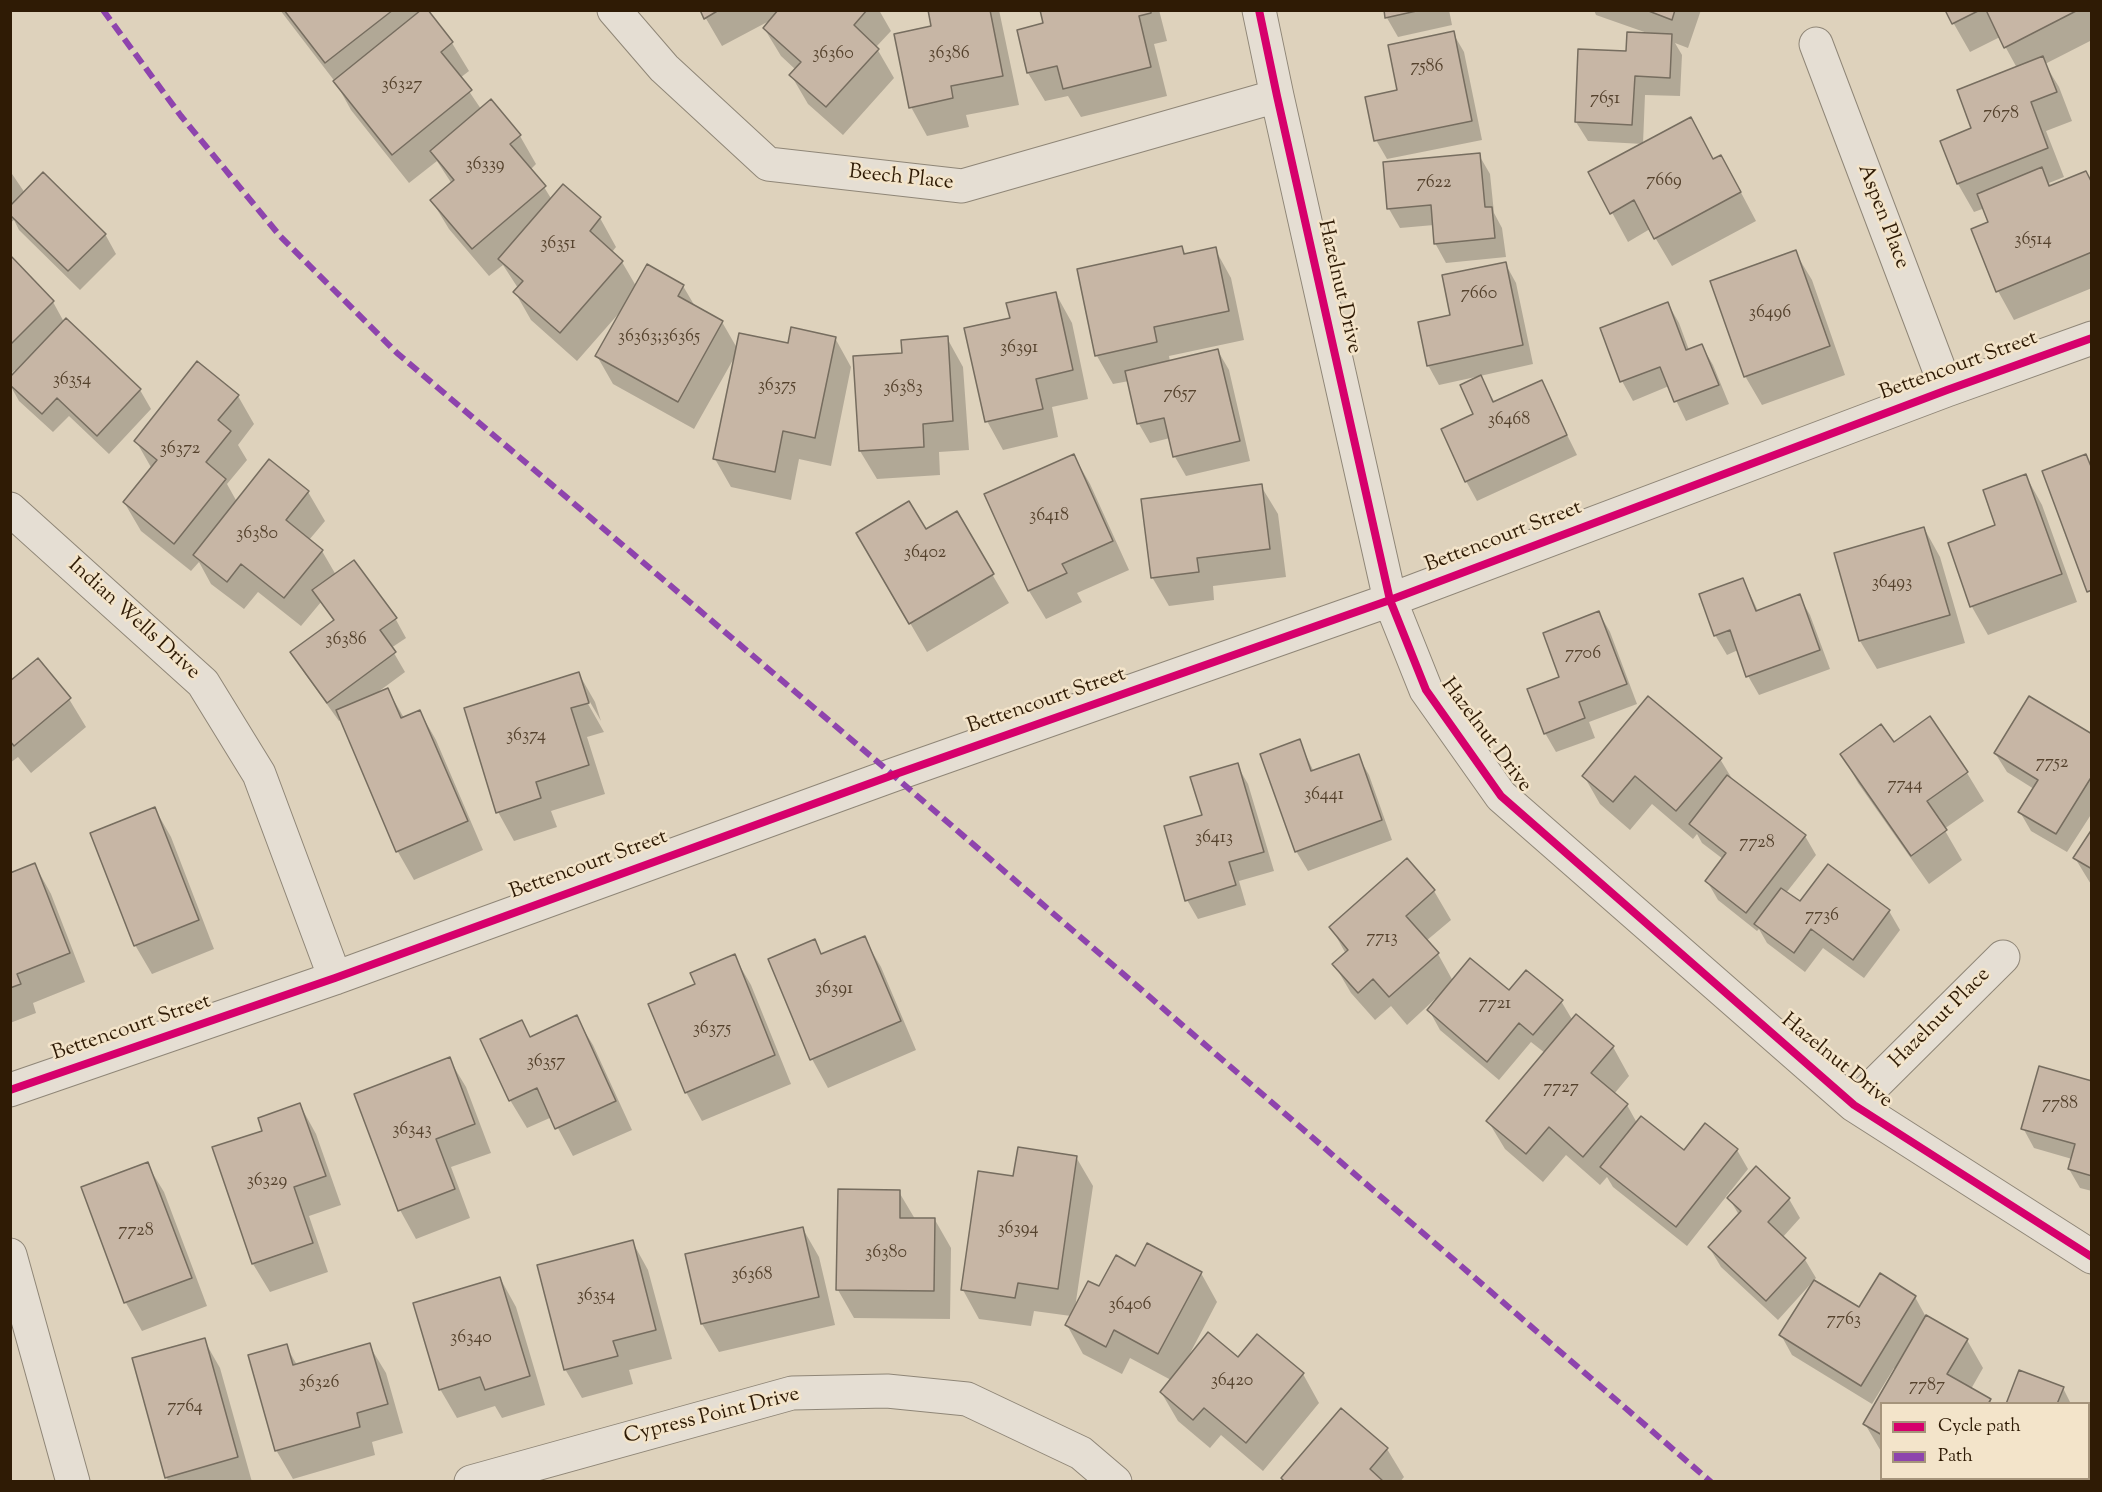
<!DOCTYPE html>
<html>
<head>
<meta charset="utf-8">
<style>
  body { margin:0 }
  #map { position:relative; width:2102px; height:1492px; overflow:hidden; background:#ded2bc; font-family:"Sorts Mill Goudy",serif }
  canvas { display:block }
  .frame { position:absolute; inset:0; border:12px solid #2f1b05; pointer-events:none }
  .legend { position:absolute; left:1880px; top:1402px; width:210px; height:78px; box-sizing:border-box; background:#f3e4ca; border:2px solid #a5947b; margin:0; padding:8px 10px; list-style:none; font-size:18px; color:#2f1b05 }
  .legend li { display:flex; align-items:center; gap:12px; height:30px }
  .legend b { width:30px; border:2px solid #a5947b }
</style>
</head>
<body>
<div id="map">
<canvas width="2102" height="1492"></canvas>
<div class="frame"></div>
<ul class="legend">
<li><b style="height:8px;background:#d6006c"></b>Cycle path</li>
<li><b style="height:8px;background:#8e44ad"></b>Path</li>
</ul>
</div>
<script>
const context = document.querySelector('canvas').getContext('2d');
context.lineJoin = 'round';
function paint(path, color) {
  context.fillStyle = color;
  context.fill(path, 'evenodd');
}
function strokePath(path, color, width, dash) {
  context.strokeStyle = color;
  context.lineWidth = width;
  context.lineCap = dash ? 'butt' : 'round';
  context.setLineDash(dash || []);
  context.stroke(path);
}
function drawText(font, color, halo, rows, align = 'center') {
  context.font = font + ' "Sorts Mill Goudy",serif';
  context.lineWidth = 5;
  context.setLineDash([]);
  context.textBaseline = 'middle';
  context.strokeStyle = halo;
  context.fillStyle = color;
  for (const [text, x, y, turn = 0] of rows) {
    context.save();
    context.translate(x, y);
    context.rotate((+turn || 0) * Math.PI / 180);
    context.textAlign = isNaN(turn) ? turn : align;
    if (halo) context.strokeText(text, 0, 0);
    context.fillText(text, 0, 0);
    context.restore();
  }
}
paint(new Path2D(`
  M280 10H428L452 43 469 71 460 78 481 109 520 136 536 164 530 170 544 187 552 200 600 218 616 247 612 252 622 262 636 286H683L696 308 722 322 737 348 789 345 835 338 851 367 831 466 799 459 791 500 731 487 715 459 734 358 694 429 613 384 597 356 620 312 577 361 531 320 515 292 518 288 503 265 489 276 449 229 432 201 452 184 437 161 409 183 351 110 336 83Z
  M701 10H879L891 31 876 47 894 78 843 135 808 104 791 75 796 70 781 56 764 28 771 20 722 46Z
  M929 10H999L1019 105 966 115 969 127 927 136 911 107 933 27Z
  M1041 10H1159L1167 41 1154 44 1167 96 1081 117 1068 96 1045 101 1028 73 1045 24Z
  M1385 10H1449L1452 25 1398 37 1387 18Z
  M1594 10H1701L1688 48 1675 43 1682 55 1680 96 1645 95 1643 144 1588 141 1576 122 1579 51 1628 52 1650 34 1596 15Z
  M1946 10H2091L2092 40 2045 64 2059 87 2072 121 2046 131 2064 177 2049 183 2051 187 2092 183V288L2014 320 1998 291 1973 230 1990 223 1985 208 1974 212 1958 184 1942 142 1973 129 2017 68 2000 37 1970 52Z
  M1453 33 1464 52 1482 140 1387 159 1376 140 1399 91Z
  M1479 155 1490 174 1494 213 1502 228 1506 257 1446 263 1435 243 1434 225 1400 228 1389 209Z
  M1714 160 1737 185 1756 221 1672 266 1650 229 1628 242 1590 172Z
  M10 171 25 193 105 234 116 254 80 290 19 230 14 220 10 223Z
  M1182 248 1186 255 1215 249 1231 278 1244 340 1169 356 1170 362 1218 351 1229 370 1250 461 1186 476 1175 457 1170 438 1150 443 1139 424 1129 381 1113 384 1097 356 1078 270Z
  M1795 252 1812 280 1845 375 1762 405 1745 376Z
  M10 257 53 302 64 322 66 320 140 390 151 409 109 454 69 416 53 432 19 401 10 385 17 372 15 370 10 375Z
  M1505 263 1516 283 1533 364 1480 376 1495 403 1541 382 1577 455 1477 501 1466 481 1480 376 1439 385 1428 365 1452 316Z
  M1056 294 1072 323 1088 399 1052 407 1058 437 1003 450 987 421 1011 319Z
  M1668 304 1679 323 1689 350 1702 346 1713 365 1729 404 1686 421 1669 386 1633 401 1622 381Z
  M947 338 963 367 969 450 939 452 940 475 877 479 860 451 903 354Z
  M238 396 254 424 238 445 247 460 227 484 237 502 308 492 325 521 309 540 322 551 336 575 395 618 406 638 391 648 405 672 378 692 388 690 404 718 420 712 436 740 483 850 414 880 398 852 341 719 339 721 303 671 292 652 334 621 321 602 301 626 258 592 244 609 211 584 199 562 191 571 141 531 124 502 152 469 136 441Z
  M1074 456 1090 484 1129 570 1077 593 1082 602 1046 619 1029 591 986 495Z
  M2026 476 2042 505 2077 602 1988 635 1972 607 1949 544 1997 526Z
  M1261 486 1278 514 1286 577 1213 586 1214 600 1169 606 1152 577Z
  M956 513 1009 603 927 652 858 534 926 532Z
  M1924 528 1940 557 1965 643 1877 669 1860 641Z
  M1743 579 1758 611 1799 596 1810 615 1830 669 1759 695 1748 676 1738 650 1727 655 1715 635Z
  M1599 613 1610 632 1637 704 1589 722 1595 738 1556 752 1545 733 1561 678Z
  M579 674 595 702 601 721 590 702H587L604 732 587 737 605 794 551 811 557 827 514 841 498 812Z
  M10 683 69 699 86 727 31 773 18 757 10 763Z
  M1929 718 1967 773 1984 801 1944 829 1962 860 1929 884 1858 783 1842 754 1893 744Z
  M2092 736V813L2067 852 2031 831 2020 812 2034 789 2007 772 1995 753Z
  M1299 741 1314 772 1358 756 1369 775 1392 840 1308 871 1296 851Z
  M1720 759 1734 782 1805 836 1816 855 1786 893 1800 903 1889 911 1900 930 1864 978 1823 948 1805 972 1767 943 1759 929 1757 931 1718 900 1707 881 1723 859 1702 843 1697 834 1693 839 1652 804 1630 830 1600 804 1584 776Z
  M1237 765 1248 784 1274 871 1239 881 1246 905 1198 919 1187 900 1203 816Z
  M155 809 171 837 214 949 152 974 135 945Z
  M2092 831V886L2075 858Z
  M1407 861 1434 891 1451 920 1426 941 1438 954 1453 981 1561 1001 1573 1021 1613 1047 1629 1076 1614 1094 1627 1105 1637 1123 1685 1152 1737 1150 1748 1169 1687 1246 1613 1187 1607 1177 1600 1185 1566 1155 1543 1182 1505 1149 1488 1121 1545 1053 1531 1042 1499 1080 1440 1030 1429 1010 1437 1001 1435 999 1407 1025 1391 1006 1375 1020 1351 993 1334 964 1346 954 1331 927Z
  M35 865 51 894 85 982 33 1003 36 1013 10 1023V874Z
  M864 938 881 967 916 1050 828 1088 812 1059 814 941 822 956Z
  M734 956 751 985 791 1084 702 1121 686 1092 697 985Z
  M576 1017 593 1045 632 1130 573 1156 552 1117 527 1128 510 1100 522 1022 531 1038Z
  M449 1059 466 1087 491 1153 451 1167 470 1218 416 1239 400 1210Z
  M2092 1082V1191L2080 1188 2069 1169 2072 1159 2034 1148 2023 1128Z
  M300 1105 316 1134 341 1205 309 1216 328 1272 270 1292 253 1264 214 1148 264 1132Z
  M1076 1157 1093 1186 1075 1308 1100 1288 1136 1268 1201 1273 1217 1302 1187 1359H1238L1303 1374 1319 1403 1263 1471 1221 1435 1210 1448 1178 1421 1161 1392 1171 1380 1130 1358 1122 1374 1083 1354 1067 1325 1071 1316 1034 1311 1031 1326 979 1319 963 1290 1015 1178Z
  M147 1164 164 1192 207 1306 142 1331 126 1303 83 1188Z
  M899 1192 915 1219 935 1220 951 1248 950 1319 854 1318 838 1290Z
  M1729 1198 1789 1199 1800 1218 1782 1238 1804 1258 1816 1278 1778 1320 1721 1267 1709 1247 1739 1215Z
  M803 1229 819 1257 835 1325 719 1352 702 1324 687 1255Z
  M632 1241 648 1270 672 1359 629 1370 633 1384 582 1398 565 1369Z
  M500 1278 516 1307 545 1405 502 1418 495 1406 457 1418 440 1389Z
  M1915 1297 1926 1317 1967 1340 1983 1368 1971 1389 1990 1400 1992 1404H1882V1453L1865 1424 1897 1369 1894 1368 1872 1404 1792 1355 1781 1335 1859 1309Z
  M204 1340 220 1368 252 1482H169L166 1477Z
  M369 1345 386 1373 403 1433 372 1442 375 1455 293 1479 276 1450 286 1346 297 1365Z
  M2063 1388 2071 1404H2008Z
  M2088 1434 2092 1435V1482H2003L2001 1478H2088Z
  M1387 1449 1404 1477 1400 1482H1285Z
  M1965 1478H1977L1975 1482Z`), '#0003');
const building = new Path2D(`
  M284 10H393L325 63Z
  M421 10H428L453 42 441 52 472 90 392 155 333 81Z
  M700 10H719L704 19Z
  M778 10H867L854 25 879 49 826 107 789 75 801 62 763 28Z
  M928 10H990L1003 76 951 86 953 98 909 108 894 34 931 26Z
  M1040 10H1151V13L1139 16 1151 67 1063 89 1057 66 1027 73 1017 30 1043 23Z
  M1384 10H1421L1385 18Z
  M1646 10H1675L1672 20Z
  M1945 10H1980L1952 24Z
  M1986 10H2078L2004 48Z
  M1454 31 1472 121 1374 141 1365 97 1397 90 1388 45Z
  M1627 32 1672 34 1670 78 1635 76 1632 125 1575 122 1578 49 1626 51Z
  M2043 56 2057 92 2031 102 2048 148 1957 184 1940 141 1971 128 1957 90Z
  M491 99 521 135 510 144 546 186 472 249 430 200 454 180 430 151Z
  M1691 117 1713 159 1721 155 1741 192 1654 239 1634 200 1610 214 1588 172Z
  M1480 153 1485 207H1492L1495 238 1434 244 1431 205 1387 209 1383 162Z
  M2042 167 2049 186 2086 171 2092 183V252L1996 292 1971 229 1988 222 1977 194Z
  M43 172 106 234 68 271 10 215V206Z
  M563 184 601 217 590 231 623 261 560 333 513 292 523 281 498 259Z
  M1182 246 1184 254 1216 247 1229 311 1154 327 1157 342 1095 356 1077 269Z
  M1796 250 1830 346 1744 377 1710 281Z
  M10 255 54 301 10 345Z
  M1506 262 1523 345 1427 366 1418 322 1450 315 1442 275Z
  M647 264 684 285 678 296 723 321 678 402 595 356Z
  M1056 292 1073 370 1036 379 1043 409 985 422 964 328 1010 318 1006 303Z
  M1668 302 1686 350 1702 344 1719 385 1674 402 1660 367 1620 382 1600 328Z
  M66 318 141 389 97 436 57 398 42 414 10 385V377Z
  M791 327 836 337 815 438 783 431 775 472 713 459 739 333 788 343Z
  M948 336 953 421 923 424 924 447 859 451 853 356 902 353 901 340Z
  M1218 349 1240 441 1173 457 1164 418 1137 424 1125 371Z
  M197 361 239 395 218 420 231 431 206 462 226 479 174 544 123 502 157 460 134 441Z
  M1481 375 1493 402 1542 380 1567 435 1465 482 1441 429 1473 414 1460 385Z
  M1074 454 1113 541 1062 564 1067 573 1028 591 984 494Z
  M2086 454 2092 469V590L2087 592 2042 471Z
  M269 459 309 491 286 520 323 550 284 598 241 564 227 582 193 555Z
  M2026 474 2062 574 1970 607 1948 543 1995 525 1983 490Z
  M1262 484 1270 549 1197 558 1199 572 1151 578 1141 499Z
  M909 501 926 529 957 511 994 574 909 624 856 533Z
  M1924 527 1950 615 1859 641 1834 553Z
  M354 560 397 618 380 630 396 652 327 703 290 652 334 620 312 590Z
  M1743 578 1756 611 1800 594 1820 650 1746 677 1730 630 1714 636 1699 594Z
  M1599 611 1627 684 1579 702 1585 718 1544 734 1527 689 1559 677 1543 633Z
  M38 658 71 698 14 746 10 741V681Z
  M579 672 589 703 571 708 589 765 536 782 541 798 496 813 464 708Z
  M388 688 401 718 420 710 468 821 396 852 336 710Z
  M1648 696 1722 758 1676 811 1635 776 1613 802 1582 776Z
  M2029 696 2092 734V776L2056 834 2018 812 2038 780 1994 753Z
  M1930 716 1968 772 1927 801 1947 830 1911 856 1840 754 1881 724 1894 742Z
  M1300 739 1311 771 1359 754 1382 820 1295 852 1260 754Z
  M1238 763 1264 852 1229 862 1236 885 1185 901 1164 826 1202 815 1190 777Z
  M1727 775 1806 835 1746 913 1705 881 1726 853 1689 824Z
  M155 807 199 920 134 946 90 833Z
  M2092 829V869L2073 858Z
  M1407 858 1435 890 1406 916 1439 953 1389 997 1373 979 1358 993 1332 964 1348 950 1329 927Z
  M35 863 70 953 17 974 21 984 10 988V873Z
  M1828 864 1890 910 1853 960 1811 929 1794 953 1754 924 1781 888 1800 901Z
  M865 936 901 1021 810 1060 768 959 815 939 821 954Z
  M735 954 775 1055 685 1093 648 1004 695 984 690 973Z
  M1470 958 1509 990 1526 970 1563 1000 1533 1035 1519 1023 1487 1062 1427 1010Z
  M1576 1014 1614 1046 1591 1073 1628 1104 1583 1157 1549 1127 1526 1154 1486 1121Z
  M577 1015 616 1101 555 1129 537 1088 509 1101 480 1039 522 1020 530 1037Z
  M450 1057 475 1124 436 1139 455 1189 398 1211 354 1094Z
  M2039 1066 2092 1081V1176L2068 1169 2075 1144 2021 1129Z
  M300 1103 326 1176 294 1187 313 1243 252 1264 212 1147 262 1131 258 1118Z
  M1641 1116 1684 1150 1705 1123 1738 1149 1676 1227 1600 1167Z
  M1018 1147 1077 1156 1058 1289 1018 1283 1015 1298 961 1290 978 1171 1013 1176Z
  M148 1162 192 1278 124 1303 81 1187Z
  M1756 1166 1790 1198 1768 1222 1806 1258 1766 1301 1708 1247 1741 1211 1727 1198Z
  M838 1189 900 1190V1218H935L934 1291 836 1290Z
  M803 1227 819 1297 701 1324 685 1254Z
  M633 1240 656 1330 613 1341 618 1356 564 1370 537 1265Z
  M1147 1243 1202 1272 1158 1354 1114 1330 1106 1347 1065 1325 1088 1281 1099 1286 1116 1255 1135 1266Z
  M1880 1273 1916 1296 1861 1386 1779 1335 1814 1280 1859 1307Z
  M500 1277 530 1376 485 1390 480 1377 439 1390 413 1303Z
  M1926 1315 1968 1339 1947 1374 1991 1399 1988 1404H1882V1435L1863 1424Z
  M1208 1332 1238 1357 1257 1334 1304 1373 1246 1443 1204 1408 1193 1420 1160 1392Z
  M205 1338 238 1457 165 1478 132 1358Z
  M370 1343 388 1404 357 1413 360 1427 275 1451 248 1355 287 1344 293 1365Z
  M2019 1370 2064 1387 2057 1404H2006Z
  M1341 1408 1388 1448 1370 1469 1384 1482H1285L1281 1478Z
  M2088 1433 2092 1434V1469L2088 1476Z
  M2018 1478H2088L2086 1482H2026Z`);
paint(building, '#c7b6a5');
strokePath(building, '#766d5f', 1.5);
const minor = new Path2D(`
  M614 10 664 68 768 164 962 186 1277 96
  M1259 10 1277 96 1390 600 1426 690 1501 796 1854 1105 2092 1257
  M1816 44 1947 390
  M10 509 203 683 259 774 335 978
  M10 1090 335 978 893 775 1390 600 1947 390 2092 338
  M1854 1105 2003 957
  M10 1255 73 1482
  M471 1482 792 1393 887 1391 967 1399 1081 1453 1115 1482`);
strokePath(minor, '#8f8677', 35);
strokePath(minor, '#e5ded3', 33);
strokePath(new Path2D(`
  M103 10 181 116 280 236 397 353 893 775 1711 1482`), '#8e44ad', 6, [12, 6]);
strokePath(new Path2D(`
  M1259 10 1277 96 1390 600 1426 690 1501 796 1854 1105 2092 1257
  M10 1090 335 978 893 775 1390 600 1947 390 2092 338`), '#d6006c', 8);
drawText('18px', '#55422d', null, [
  ["36360",833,55],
  ["36386",949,55],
  ["7586",1427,68],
  ["36327",402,86],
  ["7651",1605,100],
  ["7678",2001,115],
  ["36339",485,166],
  ["7669",1664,182],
  ["7622",1434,184],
  ["36514",2033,241],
  ["36351",558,245],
  ["7660",1479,295],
  ["36496",1770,314],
  ["36363;36365",659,338],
  ["36391",1019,349],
  ["36354",72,381],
  ["36375",777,387],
  ["36383",903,389],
  ["7657",1180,395],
  ["36468",1509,421],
  ["36372",180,450],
  ["36418",1049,517],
  ["36380",257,535],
  ["36402",925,554],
  ["36493",1892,584],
  ["36386",346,641],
  ["7706",1583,655],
  ["36374",526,737],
  ["7752",2052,764],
  ["7744",1905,786],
  ["36441",1324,796],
  ["36413",1214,839],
  ["7728",1757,844],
  ["7736",1822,917],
  ["7713",1382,939],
  ["36391",834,990],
  ["7721",1495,1005],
  ["36375",712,1030],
  ["36357",546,1063],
  ["7727",1561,1089],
  ["7788",2060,1105],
  ["36343",412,1131],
  ["36329",267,1182],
  ["36394",1018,1230],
  ["7728",136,1232],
  ["36380",886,1254],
  ["36368",752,1276],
  ["36354",596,1297],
  ["36406",1130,1306],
  ["7763",1844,1321],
  ["36340",471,1339],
  ["36420",1232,1382],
  ["36326",319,1384],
  ["7787",1927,1387],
  ["7764",185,1408]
]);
drawText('21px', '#2f1b05', '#f3e4ca', [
  ["Beech Place",901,179,6],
  ["Aspen Place",1882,217,69],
  ["Hazelnut Drive",1338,287,77],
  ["Bettencourt Street",1959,367,-20],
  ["Bettencourt Street",1504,538,-21],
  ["Indian Wells Drive",133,620,42],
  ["Bettencourt Street",1047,702,-19],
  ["Hazelnut Drive",1485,736,53],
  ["Bettencourt Street",589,866,-20],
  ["Hazelnut Place",1941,1019,-45],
  ["Bettencourt Street",132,1029,-19],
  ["Hazelnut Drive",1836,1062,39],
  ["Cypress Point Drive",712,1417,-14]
]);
</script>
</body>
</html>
